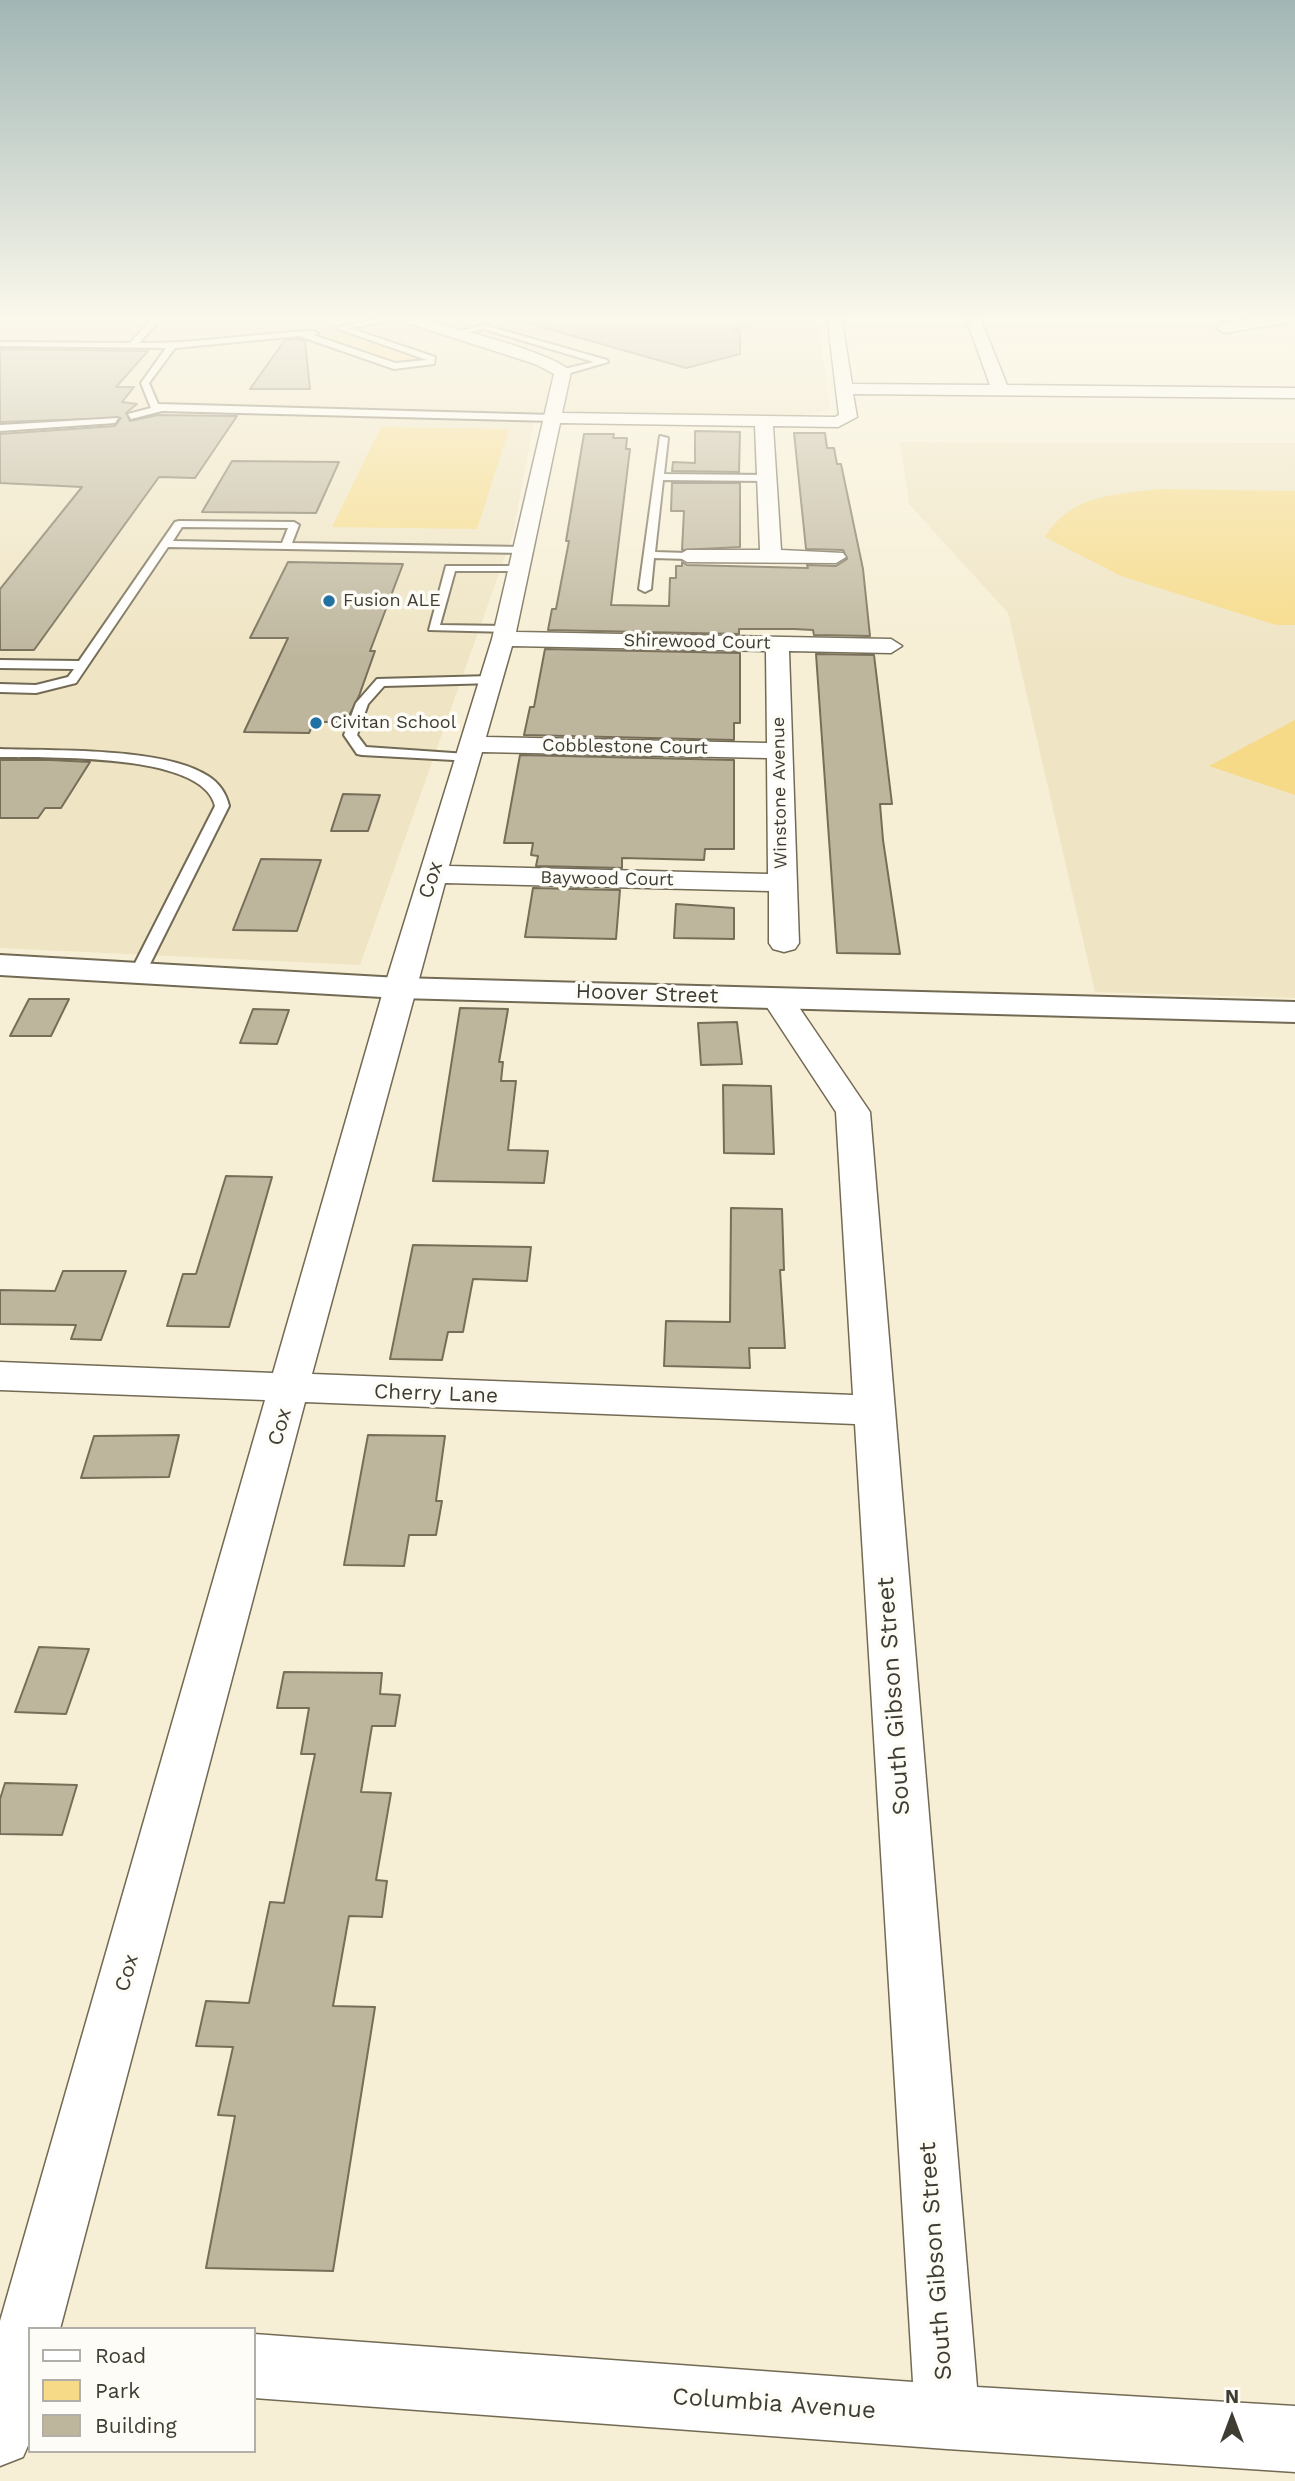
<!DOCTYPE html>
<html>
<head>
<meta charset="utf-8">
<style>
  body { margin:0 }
  #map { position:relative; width:1295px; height:2481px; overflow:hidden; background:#f7efd5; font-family:"Work Sans",sans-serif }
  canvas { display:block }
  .legend { position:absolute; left:28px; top:2327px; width:228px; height:126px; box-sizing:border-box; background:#fefcf7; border:2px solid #b2afa8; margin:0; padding:9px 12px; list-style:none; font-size:21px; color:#3f3c32 }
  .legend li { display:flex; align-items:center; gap:14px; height:35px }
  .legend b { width:35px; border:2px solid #b2afa8 }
  .north { position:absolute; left:1197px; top:2383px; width:70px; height:70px; -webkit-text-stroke:5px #fefcf7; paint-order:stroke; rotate:0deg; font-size:19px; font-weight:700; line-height:28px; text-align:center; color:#3f3c32 }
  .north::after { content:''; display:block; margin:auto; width:24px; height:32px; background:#3f3c32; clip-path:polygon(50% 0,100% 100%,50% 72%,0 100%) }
</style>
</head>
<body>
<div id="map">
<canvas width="1295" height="2481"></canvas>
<ul class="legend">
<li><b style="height:9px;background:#fff"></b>Road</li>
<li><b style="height:19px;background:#f6da87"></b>Park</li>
<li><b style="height:19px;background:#bdb59c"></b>Building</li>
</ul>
<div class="north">N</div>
</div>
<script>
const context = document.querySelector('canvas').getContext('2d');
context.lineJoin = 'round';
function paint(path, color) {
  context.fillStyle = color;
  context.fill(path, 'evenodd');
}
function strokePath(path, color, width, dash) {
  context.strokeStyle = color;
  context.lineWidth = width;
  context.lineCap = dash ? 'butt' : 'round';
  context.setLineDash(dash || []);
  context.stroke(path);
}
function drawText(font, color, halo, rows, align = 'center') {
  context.font = font + ' "Work Sans",sans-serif';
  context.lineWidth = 7;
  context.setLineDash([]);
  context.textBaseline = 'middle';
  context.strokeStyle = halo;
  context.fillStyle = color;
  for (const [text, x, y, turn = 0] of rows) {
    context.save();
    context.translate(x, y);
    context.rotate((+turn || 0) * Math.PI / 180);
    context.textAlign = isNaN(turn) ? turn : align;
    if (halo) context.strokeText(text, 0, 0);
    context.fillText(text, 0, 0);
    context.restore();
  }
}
paint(new Path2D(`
  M0 315H817L830 410 803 415 536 412 513 534 360 965 0 948Z
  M900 442 1295 443V998L1095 992 1008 613 909 504Z`), '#efe4c3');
paint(new Path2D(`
  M336 334H348L420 361 399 364 326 339Z
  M381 427 509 429 477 529 332 527Z
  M1159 489 1295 491V625H1276L1121 576 1045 537C1072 494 1113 495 1159 489Z
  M1295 720V795L1209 766Z`), '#f6da87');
const building = new Path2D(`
  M528 315H749L750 326 733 330 740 332V354L686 368 527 323Z
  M299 339 305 341 310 389H250L285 340Z
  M0 349 148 351 116 387H134L122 402 137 404 126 413 130 421 158 415 237 416 195 478 159 477 34 650H0V589L82 487 0 483V434L115 426 121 418 0 422Z
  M695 431 740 432 739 472 672 471 673 462 695 463Z
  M794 433H825L827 448H834L837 464H841L863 569 870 636 814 635 813 630 794 629H739V634L548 630 552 609H556L569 541H566L584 434H614L613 438H627L626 449H630L611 605 669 606 670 578H676V566H682V562L687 565 808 568 807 565 836 566 847 559 843 550 806 549Z
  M232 461 339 462 316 513 202 512Z
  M672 483H740V547L682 550 684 511H671Z
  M288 562 403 564 370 651H375L359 696 346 722H314L309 733 244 732 288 638H250Z
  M545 649 740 653V723H734V740L524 735 530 707H534Z
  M816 654 874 655 892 804H880L883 840 900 954 837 953Z
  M520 755 734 760V849H705L704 860 622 858V868L536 866 538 856 531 855 533 843H504Z
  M0 760H51L90 762 61 808H45L38 818H0Z
  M343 794 380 795 368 831H331Z
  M261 859 321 860 297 931 233 930Z
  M533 888 620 890 616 939 525 937Z
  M676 904 734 908V939L674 938Z
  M29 999H69L51 1036H10Z
  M460 1008 508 1009 499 1062H503L501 1081H516L508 1150 548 1151 544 1183 433 1181Z
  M253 1009 289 1010 277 1044 240 1043Z
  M737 1022 742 1064 701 1065 698 1023Z
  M723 1085 771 1086 774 1154 724 1153Z
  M226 1176 272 1177 229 1327 167 1326 183 1274H196Z
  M731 1208 782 1209 784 1270H780L785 1348H749L750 1368 664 1366 666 1321 730 1322Z
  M413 1245 531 1247 527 1281 473 1279 463 1332H448L442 1360 390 1359Z
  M63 1271H126L101 1340 71 1339 76 1325 0 1324V1290L55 1291Z
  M179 1435 169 1477 81 1478 94 1436Z
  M368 1435 445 1436 436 1501H442L436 1535H409L404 1566 344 1565Z
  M39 1647 89 1649 66 1714 15 1712Z
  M284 1672 382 1673 380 1694 400 1695 395 1726H372L361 1792 391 1793 376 1880 387 1881 382 1917 349 1916 333 2006 375 2007 333 2271 206 2268 235 2116 218 2115 233 2047 196 2046 206 2001 249 2003 270 1902 284 1903 315 1754H301L309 1708H277Z
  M5 1783 77 1785 62 1835 0 1834V1799Z`);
paint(building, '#bdb59c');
strokePath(building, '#766e58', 2);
const lane = new Path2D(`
  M156 315H164L139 343C197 344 256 333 314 331L318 333 313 335 395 363 427 360 336 328 397 315 398 319 349 328 435 357 434 364 394 369 299 336 175 348 149 383 158 404 553 415 558 418 553 421 162 411 131 419 128 414 151 408 141 383 166 348 0 346V342L130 343Z
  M484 325 607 360 608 362 563 375 560 370 594 362 484 329 454 336 450 334Z
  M118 418 115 423 0 431V425Z
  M660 436 668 438 664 474 767 475 772 478 767 481 663 480 655 552 687 553 692 556 687 559 654 558 651 589 645 592 639 589Z
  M179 521 294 522 299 525 292 543 523 547 528 550 523 553 168 547 76 683 36 693 0 692V684L36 685 68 677 74 669 0 668V660L79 661 175 522ZM182 527 288 528 282 543 173 541Z
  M446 566H523L524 568 519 571H455L440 625 505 626 511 630 509 632 429 630Z
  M491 676 497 680 495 683 384 686 368 704 357 735 366 747 467 754 472 755V761L362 755 357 754 344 735 356 703 377 679Z
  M0 749C53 751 164 747 208 776 219 783 226 793 229 806L144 976 138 978 130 973 215 806C203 752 46 758 0 757Z`);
const street = new Path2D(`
  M383 315H406C439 325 553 351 571 372L562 413 835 417 839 415 827 315H841L852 384 990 385 965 315H979L1007 385 1295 388V398L853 394 857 417 838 427 773 426 781 550 843 553 846 557 836 563 687 562 677 556 687 550H760L755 426 560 423 516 632 891 639 902 646 891 653 789 651 799 943 795 949 784 952 773 949 769 943V891L445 883 312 1374 853 1395 836 1112 761 998 766 991 777 989 788 991 870 1112 977 2387 1295 2406V2472L947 2449 254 2398V2334L913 2382 855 1424 305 1402 60 2329H30V2441L23 2457 0 2466V2321L265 1400 0 1390V1362L273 1373 384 988 492 639 554 374 535 364ZM512 646 766 651 767 743 486 737ZM482 752 767 758 768 874 449 866Z
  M1281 315 1289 320 1286 323 1224 333 1216 328 1224 323Z`);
const secondary = new Path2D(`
  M0 955 399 978 1295 1002V1022L399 998 0 975Z`);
strokePath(lane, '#726a54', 4);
strokePath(street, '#726a54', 3);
strokePath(secondary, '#726a54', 4);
paint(lane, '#fff');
paint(street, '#fff');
paint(secondary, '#fff');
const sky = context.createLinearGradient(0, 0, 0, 662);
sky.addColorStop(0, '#a1b6b4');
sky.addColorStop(0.48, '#fbf8ec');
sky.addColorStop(1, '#fbf8ec00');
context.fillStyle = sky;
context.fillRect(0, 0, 1295, 662);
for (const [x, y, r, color] of [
  [329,601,7,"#2271a3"],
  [316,723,7,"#2271a3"]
]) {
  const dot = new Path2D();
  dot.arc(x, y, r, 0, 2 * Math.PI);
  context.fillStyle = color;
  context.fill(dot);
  strokePath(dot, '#fefcf7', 2.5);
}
drawText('18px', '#3f3c32', '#fefcf7', [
  ["Fusion ALE",343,601],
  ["Civitan School",330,723]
], 'left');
drawText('18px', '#3f3c32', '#fefcf7', [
  ["Shirewood Court",697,642,1],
  ["Cobblestone Court",625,747,1],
  ["Winstone Avenue",780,793,-91],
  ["Baywood Court",607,879,1]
]);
drawText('21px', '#3f3c32', '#fefcf7', [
  ["Cox",431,880,-73],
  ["Hoover Street",647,994,2],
  ["Cherry Lane",436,1394,2],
  ["Cox",280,1427,-74],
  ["Cox",127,1973,-74]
]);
drawText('24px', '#3f3c32', '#fefcf7', [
  ["South Gibson Street",894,1696,-94],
  ["South Gibson Street",936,2261,-94],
  ["Columbia Avenue",774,2404,4]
]);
</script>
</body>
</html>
